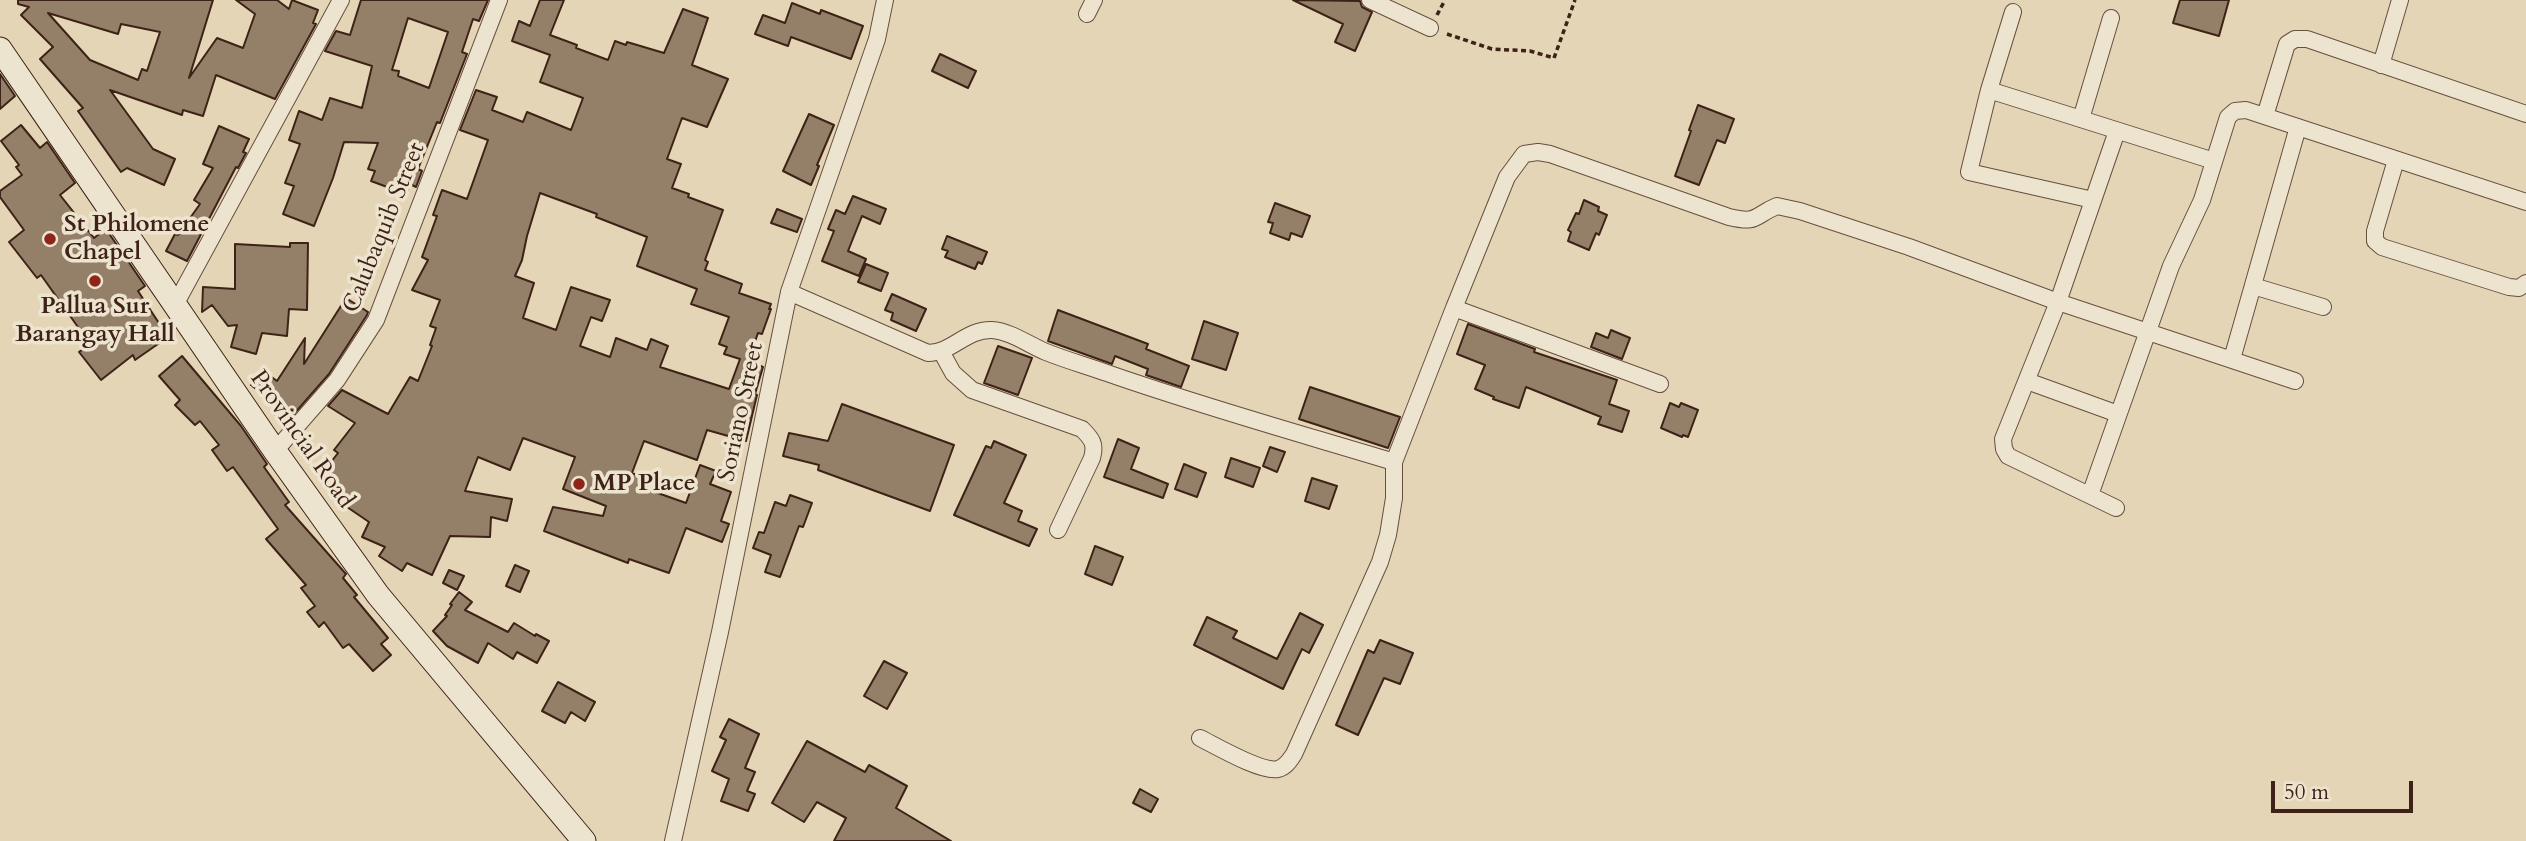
<!DOCTYPE html>
<html>
<head>
<meta charset="utf-8">
<style>
  body { margin:0 }
  #map { position:relative; width:2526px; height:841px; overflow:hidden; background:#e3d5b5; font-family:Cardo,serif }
  canvas { display:block }
  .scale { position:absolute; left:2271px; top:781px; width:142px; height:32px; box-sizing:border-box; border:4px solid #3e2217; border-top:0; padding-left:9px; font-size:21px; line-height:24px; white-space:nowrap; color:#3e2217; -webkit-text-stroke:5px #ede4cf; paint-order:stroke }
</style>
</head>
<body>
<div id="map">
<canvas width="2526" height="841"></canvas>
<div class="scale">50 m</div>
</div>
<script>
const context = document.querySelector('canvas').getContext('2d');
context.lineJoin = 'round';
function paint(path, color) {
  context.fillStyle = color;
  context.fill(path, 'evenodd');
}
function strokePath(path, color, width, dash) {
  context.strokeStyle = color;
  context.lineWidth = width;
  context.lineCap = dash ? 'butt' : 'round';
  context.setLineDash(dash || []);
  context.stroke(path);
}
function drawText(font, color, halo, rows, align = 'center') {
  context.font = font + ' Cardo,serif';
  context.lineWidth = 7;
  context.setLineDash([]);
  context.textBaseline = 'middle';
  context.strokeStyle = halo;
  context.fillStyle = color;
  for (const [text, x, y, turn = 0] of rows) {
    context.save();
    context.translate(x, y);
    context.rotate((+turn || 0) * Math.PI / 180);
    context.textAlign = isNaN(turn) ? turn : align;
    if (halo) context.strokeText(text, 0, 0);
    context.fillText(text, 0, 0);
    context.restore();
  }
}
const building = new Path2D(`
  M18 0H213L189 78 217 38 243 48 255 14 236 0H277L289 9 292 0 318 10 313 23 316 24 275 99 216 75 203 116 183 110 182 115 110 90 153 149 175 159 164 185 127 168 121 172 78 111 83 108 40 59 53 47 21 15 29 7 18 4ZM48 13 118 34 121 24 160 32 147 71 142 69 138 80 90 60Z
  M361 0H488L479 21 473 19 462 52 467 54 440 123 437 122 418 169 422 171 416 187 410 184 406 194 371 181 375 171 368 169 378 143 344 142 333 178 314 226 283 214 294 186 285 183 300 144 289 140 299 111 322 120 330 98 362 108 372 66 325 51 336 31 350 35ZM408 18 448 32 429 88 398 76 399 71 392 70Z
  M540 0H564L550 35 577 45 576 48 608 60 615 41 626 45 627 42 664 53 683 9 708 18 692 65 728 79 707 127 682 118 667 159 681 164 672 188 689 194 688 197 723 210 705 260 708 262 705 270 742 284 739 293 771 304 769 309H771L762 334 758 333 748 361 763 367 755 394 757 395 746 441 707 430 697 460 644 441 632 473 641 477 638 486 686 503 700 465 716 471 710 484 731 492 721 521 729 524 722 542 686 528 669 573 629 559 628 563 544 531 553 507 603 516 606 506 563 489 575 457 523 438 510 470 478 457 465 491 512 499 507 521 491 517 490 537 450 536 432 575 407 563 402 571 379 556 385 547 362 537 369 522 347 507 350 502 328 485 333 478 324 471 338 453 334 450 355 423 328 406 342 390 388 414 410 377 418 381 432 346 430 345 436 328 430 326 440 300 412 290 428 260 422 257 437 216 433 215 442 190 467 199 488 140 460 130 476 90 497 97 492 110 523 122 527 112 571 130 583 98 540 82 550 55 512 41 519 21 530 26ZM540 193 597 214 596 217 647 237 637 266 697 289 691 304 729 317 719 344 727 347 724 354 740 359 729 389 660 367 668 346 651 339 647 350 616 338 610 357 580 346 591 317 602 321 610 300 571 287 556 330 523 318 534 283 515 276 522 260 527 236Z
  M1293 0 1360 1 1362 7 1372 12 1355 51 1335 42 1343 24Z
  M2180 0H2229L2219 36 2173 23Z
  M792 3 820 14 821 10 863 26 851 59 791 37 788 46 755 34 763 15 785 23Z
  M940 54 976 71 968 88 932 71Z
  M0 74 15 96 0 109Z
  M1698 105 1734 119 1725 143 1717 140 1699 185 1675 176 1691 131 1689 130Z
  M809 114 834 125 817 165 819 166 811 185 783 171Z
  M21 125 40 148 47 142 75 183 60 195 94 238 106 229 145 286 138 291 168 337 135 360 133 355 101 380 79 352 90 344 41 275 37 278 9 242 24 230 0 197V191L22 175 16 167 19 165 1 141Z
  M219 126 249 139 243 152 246 153 238 168 236 167 187 261 166 251 175 234 178 235 200 204 194 200 213 168 203 164Z
  M853 196 886 209 880 224 862 216 848 251 866 259 859 276 822 261 834 231 828 229 836 210 845 214Z
  M1584 200 1599 207 1598 211 1607 215 1599 235 1596 233 1589 250 1568 241 1571 232 1568 230 1576 213 1579 214Z
  M1275 203 1310 216 1302 237 1291 233 1289 240 1270 233 1273 223 1268 222Z
  M777 209 802 219 797 232 771 223Z
  M947 236 987 252 982 264 978 262 975 269 945 257 948 251 942 249Z
  M290 243H308L307 310 289 309 287 336 262 333 256 354 231 347 237 325 228 326 212 305 202 312 203 287 235 289V244L290 247Z
  M866 264 888 273 881 291 858 282Z
  M892 294 926 309 916 331 891 320 893 313 885 310Z
  M346 298 368 312 367 315 329 374 286 423 274 414 279 407 251 385 262 370 277 381 305 338 304 364Z
  M1058 310 1148 344 1146 349 1189 366 1181 387 1146 375 1148 369 1115 356 1112 364 1048 341Z
  M1204 321 1238 333 1226 370 1192 359Z
  M1468 324 1535 349 1534 352 1617 380 1609 404 1629 411 1622 432 1598 424 1601 417 1526 387 1519 408 1493 399 1494 397 1475 389 1485 365 1457 354Z
  M1611 330 1630 338 1622 359 1591 347 1596 333 1608 338Z
  M998 346 1032 358 1018 395 984 383Z
  M182 356 241 426 267 464 264 467 289 502 285 505 346 574 343 578 357 595 354 597 388 638 381 644 391 655 373 671 349 644 343 648 324 622 319 627 307 612 315 606 301 588 306 585 266 539 278 529 233 467 227 471 212 450 219 445 200 421 195 425 175 405 180 400 159 376Z
  M1310 387 1400 417 1388 448 1299 419Z
  M1670 403 1679 407 1681 403 1698 410 1688 437 1683 435 1682 437 1661 428Z
  M842 404 954 445 930 511 818 470 819 465 783 456 789 433 828 441Z
  M1118 439 1139 448 1131 469 1168 484 1163 498 1104 477Z
  M994 441 1026 455 1004 503 1022 511 1018 521 1037 529 1029 546 954 515 986 446 991 448Z
  M1270 447 1285 452 1277 472 1263 466Z
  M1231 458 1260 468 1253 487 1225 477Z
  M1184 464 1206 473 1197 497 1175 489Z
  M1312 478 1337 486 1329 509 1305 501Z
  M790 495 812 503 803 527 799 526 780 577 765 572 771 555 753 548 759 532 764 533 775 502 786 506Z
  M1095 546 1123 557 1112 585 1085 574Z
  M515 565 529 571 520 592 506 586Z
  M449 570 464 576 457 590 443 583Z
  M459 592 472 602 465 610 508 632 514 623 535 636 536 634 549 641 537 663 517 652 513 659 488 643 478 663 447 646 433 631 447 616 445 615 452 605 450 604Z
  M1300 613 1323 625 1309 653 1302 649 1283 689 1194 645 1207 617 1237 631 1233 638 1277 659Z
  M1380 640 1413 653 1400 684 1384 678 1358 735 1336 725 1368 650 1374 653Z
  M884 661 907 673 887 709 864 696Z
  M558 682 595 702 585 721 571 712 565 723 542 711Z
  M729 719 759 734 745 768 755 772 747 791 755 794 748 811 721 801 729 779 712 771 726 740 720 737Z
  M807 741 865 772 869 765 907 786 896 808 951 841H834L846 818 817 802 804 822 772 803Z
  M1140 789 1158 799 1151 812 1133 803Z`);
paint(building, '#947f69');
strokePath(building, '#3e2217', 2);
const street = new Path2D(`
  M1370 0 1430 28
  M2013 12 1989 90 1969 172 2093 200
  M1087 14 1094 0
  M2381 65 2400 0
  M1989 90 2214 161
  M2265 116 2287 44 2295 39H2307L2526 114
  M2081 119 2111 18
  M2396 160 2375 231V241L2382 247 2509 287 2519 288 2526 283
  M2253 286 2323 307
  M789 292 928 353C952 353 966 329 992 330 1010 331 1029 345 1046 352 1066 360 1087 366 1107 373 1201 406 1298 433 1394 462
  M175 305 341 0
  M1454 308 1507 177 1524 154 1538 152 1550 154 1729 217C1759 224 1753 216 1777 206L1800 211 1909 247 2058 302 2295 381
  M942 353 953 373 972 390 1082 429C1092 439 1096 444 1092 458L1058 530
  M2232 359 2298 127
  M2027 381 2118 414
  M275 451 337 380 376 320 499 0
  M2090 495 2171 266 2202 200 2228 117 2235 111 2246 110 2526 202
  M2116 508 2008 456 2004 449 2003 439 2058 302 2117 131
  M1200 738C1216 746 1262 773 1278 769 1286 767 1290 760 1294 754L1380 562 1388 535 1394 498V462L1454 308 1660 384
  M673 841 720 632 789 292 877 39 885 0`);
const secondary = new Path2D(`
  M0 49 275 451 378 595 584 841`);
strokePath(street, '#674f3e', 18);
strokePath(secondary, '#3e2217', 25);
strokePath(new Path2D(`
  M1437 15 1445 0
  M1447 34 1492 49 1530 51 1554 58 1575 0`), '#3e2217', 3.5, [5, 3.5]);
strokePath(street, '#ede4cf', 16);
strokePath(secondary, '#ede4cf', 23);
for (const [x, y, r, color] of [
  [50,239,7,"#8f2418"],
  [95,281,7,"#8f2418"],
  [579,484,7,"#8f2418"]
]) {
  const dot = new Path2D();
  dot.arc(x, y, r, 0, 2 * Math.PI);
  context.fillStyle = color;
  context.fill(dot);
  strokePath(dot, '#ede4cf', 2.5);
}
drawText('bold 24px', '#3e2217', '#ede4cf', [
  ["St Philomene",64,225],
  ["Chapel",64,253],
  ["Pallua Sur",95,307,"center"],
  ["Barangay Hall",95,335,"center"],
  ["MP Place",593,484]
], 'left');
drawText('24px', '#3e2217', '#ede4cf', [
  ["Calubaquib Street",385,228,-68],
  ["Soriano Street",742,412,-78],
  ["Provincial Road",301,440,55]
]);
</script>
</body>
</html>
